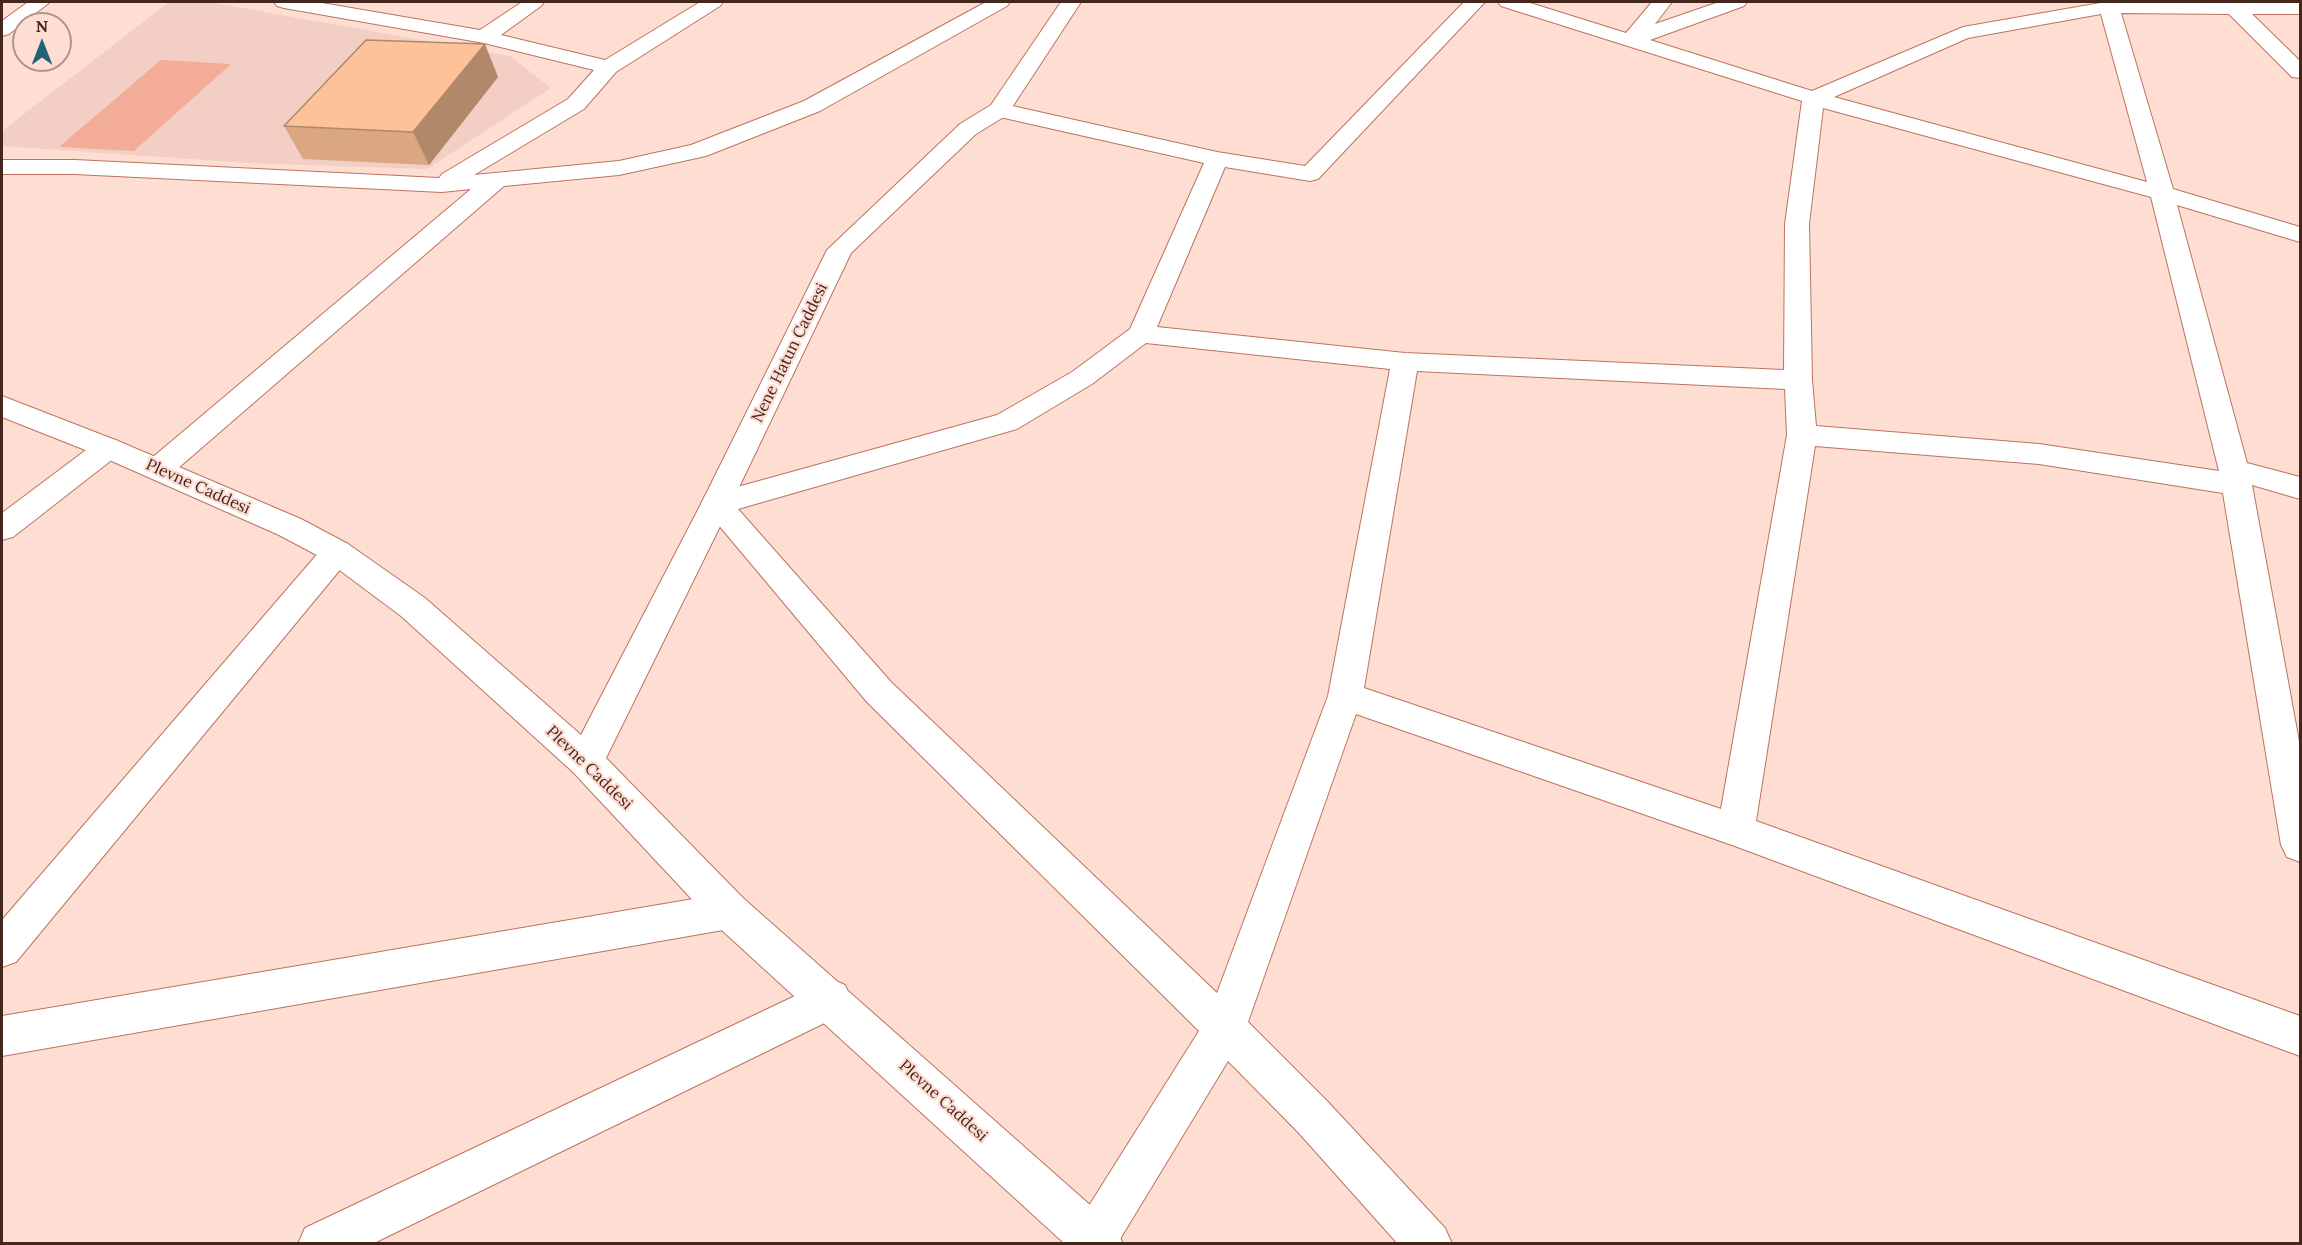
<!DOCTYPE html>
<html>
<head>
<meta charset="utf-8">
<style>
  body { margin:0 }
  #map { position:relative; width:2302px; height:1245px; overflow:hidden; background:#feddd3; font-family:Lora,serif }
  canvas { display:block }
  .frame { position:absolute; inset:0; border:3px solid #45261d; pointer-events:none }
  .north { position:absolute; left:12px; top:12px; width:60px; height:60px; box-sizing:border-box; background:#feddd3; border:2px solid #b4948a; border-radius:50%; rotate:0deg; font-size:16px; font-weight:700; line-height:24px; text-align:center; color:#45261d }
  .north::after { content:''; display:block; margin:auto; width:21px; height:27px; background:#1e6475; clip-path:polygon(50% 0,100% 100%,50% 72%,0 100%) }
</style>
</head>
<body>
<div id="map">
<canvas width="2302" height="1245"></canvas>
<div class="frame"></div>
<div class="north">N</div>
</div>
<script>
const context = document.querySelector('canvas').getContext('2d');
context.lineJoin = 'round';
function paint(path, color) {
  context.fillStyle = color;
  context.fill(path, 'evenodd');
}
function strokePath(path, color, width, dash) {
  context.strokeStyle = color;
  context.lineWidth = width;
  context.lineCap = dash ? 'butt' : 'round';
  context.setLineDash(dash || []);
  context.stroke(path);
}
function drawText(font, color, halo, rows, align = 'center') {
  context.font = font + ' Lora,serif';
  context.lineWidth = 4.5;
  context.setLineDash([]);
  context.textBaseline = 'middle';
  context.strokeStyle = halo;
  context.fillStyle = color;
  for (const [text, x, y, turn = 0] of rows) {
    context.save();
    context.translate(x, y);
    context.rotate((+turn || 0) * Math.PI / 180);
    context.textAlign = isNaN(turn) ? turn : align;
    if (halo) context.strokeText(text, 0, 0);
    context.fillText(text, 0, 0);
    context.restore();
  }
}
paint(new Path2D(`
  M169 2H209L510 56 551 88 427 169 248 163 2 146V131Z`), '#f3cec4');
paint(new Path2D(`
  M161 60 231 64 134 151 59 147Z`), '#f2ac98');
const minor = new Path2D(`
  M28 2H50L9 34 2 36V21Z
  M274 2H316L480 30 522 2H544L541 6 501 35 605 60 700 2H723L720 6 616 72 584 109 474 175 619 161 691 145 804 101 986 2H1010L1007 6 820 111 706 156 619 175 504 186 169 476 158 479 147 476 143 469 147 462 471 189 442 192 75 174H2V160H75L439 178 442 174 568 99 594 70 484 43 284 8 277 6Z
  M1464 2H1485L1318 179 1310 181 1225 167 1157 327 1405 353 1784 370 1785 224 1802 101 1501 6 1498 2H1527L1626 33 1652 2H1672L1655 24 1719 2H1747L1744 6 1650 40 1812 91 1963 27 2106 2H2300V14H2252L2300 61V78L2292 77 2229 14 2121 13 2173 189 2300 227V242L2177 205 2247 463 2300 477V499L2252 485 2300 747V862L2287 857 2281 845 2223 493 2039 464 1815 446 1756 821 2300 1016V1056L1732 845 1356 714 1248 1022 1328 1102 1445 1228 1452 1244H1398L1298 1132 1228 1061 1117 1244H1068L1075 1228 1199 1031 867 702 701 504 705 496 997 415 1072 372 1130 329 1204 163 991 115 988 110 991 105 999 103 1217 152 1305 166ZM2101 14 2147 182 1834 97 1968 38ZM1823 108 2151 197 2219 471 2039 444 1816 426 1812 380 1809 224ZM1146 343 1390 369 1328 696 1217 993 891 682 738 509 1017 429 1092 384ZM1417 371 1785 389 1787 435 1721 809 1364 688Z
  M108 438 118 441 123 448 118 455 13 537 2 540V513L98 441Z
  M337 540 348 544 353 552 348 560 16 962 2 967V920L326 544Z
  M729 893 743 898 749 911 743 924 729 929 2 1056V1016Z
  M831 979 845 985 851 999 845 1013 372 1244H298L305 1228Z`);
const tertiary = new Path2D(`
  M1061 2H1081L1007 115 976 134 851 253 731 504 606 758 743 898 1116 1228 1123 1244H1065L715 924 573 772 401 616 326 560 279 535 98 455 2 417V396L118 441 301 519 348 544 425 598 581 735 701 504 827 250 960 124 991 105Z`);
strokePath(minor, '#bd745e', 2);
strokePath(tertiary, '#bd745e', 2);
paint(minor, '#fff');
paint(tertiary, '#fff');
paint(new Path2D(`
  M498 77 429 165 303 159 284 126Z`), '#daa782');
paint(new Path2D(`
  M485 44 498 77 429 165 413 132Z`), '#b1886a');
const building = new Path2D(`
  M366 40 485 44 413 132 284 126Z`);
paint(building, '#fdc297');
strokePath(building, '#b1886a', 1.5);
drawText('16px', '#45261d', '#feddd3', [
  ["Nene Hatun Caddesi",790,353,-64],
  ["Plevne Caddesi",198,487,24],
  ["Plevne Caddesi",589,768,44],
  ["Plevne Caddesi",943,1101,42]
]);
</script>
</body>
</html>
